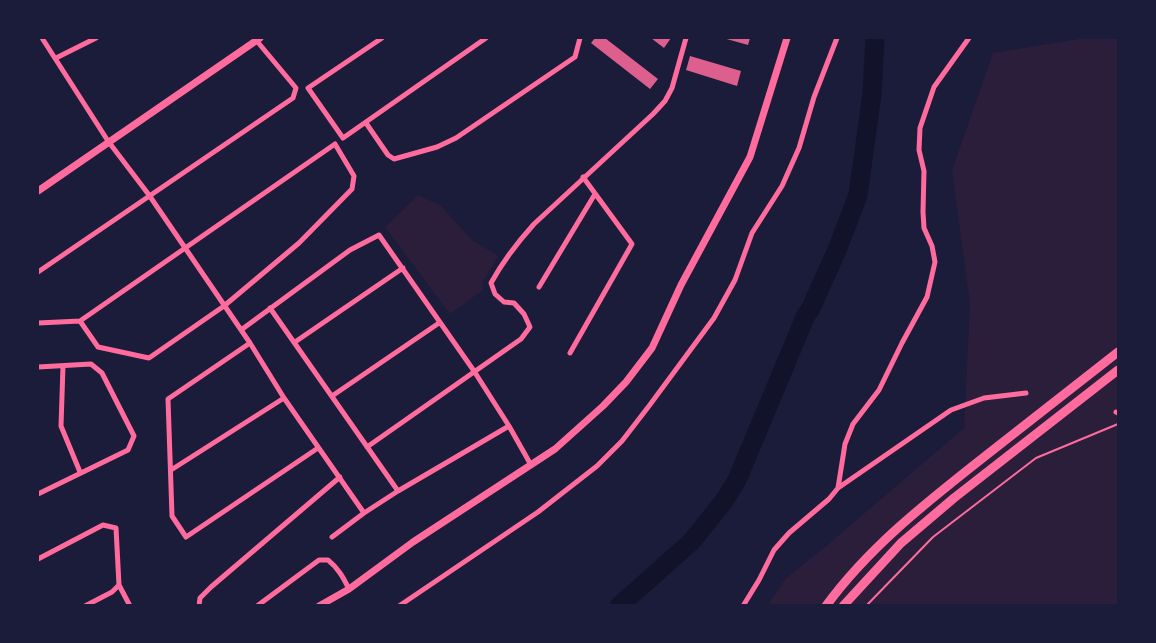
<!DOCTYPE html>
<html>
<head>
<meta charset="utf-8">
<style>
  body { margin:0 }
  #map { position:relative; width:1156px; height:643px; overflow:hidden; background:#1b1b3a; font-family:Poppins,sans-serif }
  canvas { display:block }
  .frame { position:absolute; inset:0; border:39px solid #1b1b3a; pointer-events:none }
</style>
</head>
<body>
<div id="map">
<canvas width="1156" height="643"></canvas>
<div class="frame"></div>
</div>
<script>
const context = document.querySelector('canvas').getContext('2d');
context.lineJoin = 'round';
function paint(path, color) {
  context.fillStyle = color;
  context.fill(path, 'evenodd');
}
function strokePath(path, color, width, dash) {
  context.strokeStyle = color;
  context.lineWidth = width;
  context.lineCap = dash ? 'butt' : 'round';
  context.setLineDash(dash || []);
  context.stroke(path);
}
paint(new Path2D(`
  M1085 38H1118V605L767 606 786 578 825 547 964 428 970 304 952 170 993 53Z
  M418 195 440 205 471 239 498 256 482 283 483 290 450 314 385 227Z`), '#2a1e3b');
strokePath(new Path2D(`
  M619 606 691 542 724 501 737 480 806 315 810 310 837 250 858 195 872 94 875 38`), '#12122b', 19);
paint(new Path2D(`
  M595 38H605L658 79 650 89 591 43Z
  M651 38H671L664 48Z
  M723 38H750L748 45Z
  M690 56 741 71 737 86 686 70Z`), '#dd5f8e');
strokePath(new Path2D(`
  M866 606 933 537 1036 458 1118 424`), '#ff6b9d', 2);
strokePath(new Path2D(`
  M42 38 108 141 149 195 250 343 284 398 364 513 398 491 509 426
  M382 38 308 88 343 138 486 38
  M56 58 96 38
  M366 123 388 155 394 159 437 147 456 138 575 57 580 38
  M38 272 293 98 296 88 256 40
  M539 287 595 194
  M270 308 398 491
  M38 323 80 321 335 144 354 176 352 189 299 243 224 306 149 358 98 347 80 321
  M241 330 350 250 379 235 474 371 509 426 531 465
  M295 342 403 268
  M250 343 168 399 172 516 186 537 318 448
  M570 353 632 244 583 177
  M63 366 61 426 80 472
  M38 367 91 364 102 373 134 436 128 450 38 494
  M332 396 439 323
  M1116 412 1118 413
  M367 447 521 339 530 327 524 314 514 303 504 302 495 294 491 283C503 261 517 243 534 224L653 114 665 101 672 88 686 38
  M171 470 284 398
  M838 488 845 444 853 424 879 390 902 343 927 297 935 262 932 246 924 228 923 212 924 171 919 150 920 128 934 87 969 38
  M332 537 364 513
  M38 559 103 525 116 528 119 585 130 606
  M85 606 112 592 119 585
  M199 606 200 598 211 587 340 477
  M257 606 319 560H328C338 568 343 577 349 589
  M399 606 538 512 597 466 622 441 649 406 714 318 735 280 752 233 782 186 799 148 814 97 837 38
  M743 606 759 580 774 550 789 533 829 499 838 488 951 410 984 398 1026 393`), '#ff6b9d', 5);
strokePath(new Path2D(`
  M38 191 260 38
  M319 606 349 589 413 542 555 449 603 406 626 382 652 348 681 285 750 157 787 38`), '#ff6b9d', 7);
strokePath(new Path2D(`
  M826 606C869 547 927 502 984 457 1029 422 1074 387 1118 352
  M843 606 901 543 954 498 1118 370`), '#ff6b9d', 9);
</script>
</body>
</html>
